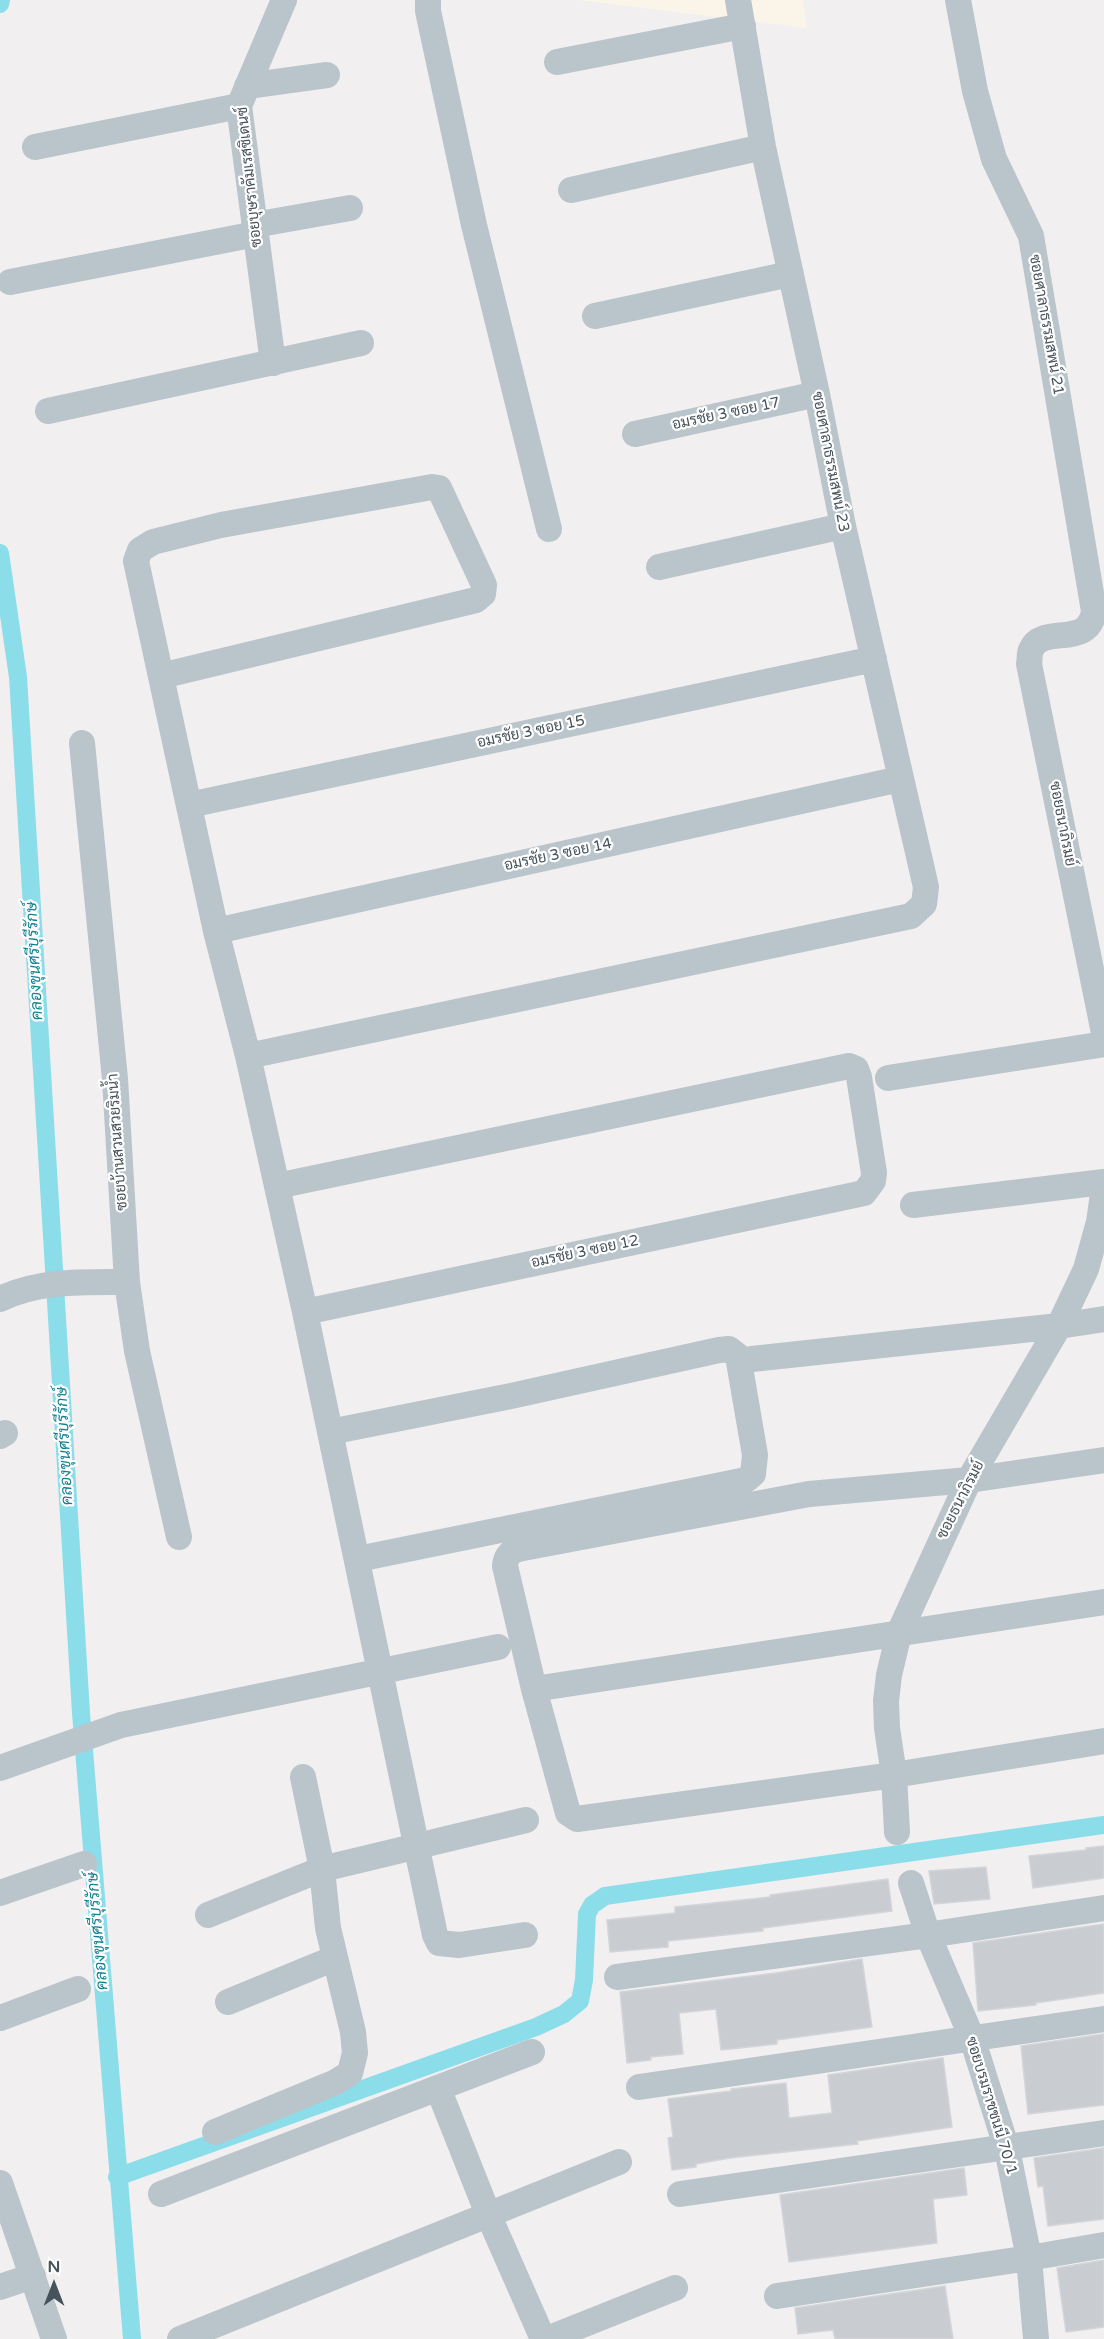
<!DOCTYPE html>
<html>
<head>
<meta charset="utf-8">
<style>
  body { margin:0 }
  #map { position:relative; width:1104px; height:2339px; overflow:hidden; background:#f1efef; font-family:"Varela Round",sans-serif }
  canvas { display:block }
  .north { position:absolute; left:24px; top:2255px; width:60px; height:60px; -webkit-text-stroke:4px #fff; paint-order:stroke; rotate:0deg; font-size:16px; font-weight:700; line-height:24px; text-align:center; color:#47535c }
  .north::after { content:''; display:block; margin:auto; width:21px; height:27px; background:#47535c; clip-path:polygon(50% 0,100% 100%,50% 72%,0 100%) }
</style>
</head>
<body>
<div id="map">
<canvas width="1104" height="2339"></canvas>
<div class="north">N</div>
</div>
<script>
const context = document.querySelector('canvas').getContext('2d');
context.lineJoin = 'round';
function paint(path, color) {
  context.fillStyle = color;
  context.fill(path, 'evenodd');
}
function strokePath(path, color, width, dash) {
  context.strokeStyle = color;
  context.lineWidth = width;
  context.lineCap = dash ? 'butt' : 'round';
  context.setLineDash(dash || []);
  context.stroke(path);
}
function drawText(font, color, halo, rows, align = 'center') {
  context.font = font + ' "Varela Round",Sarabun,sans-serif';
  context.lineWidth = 4.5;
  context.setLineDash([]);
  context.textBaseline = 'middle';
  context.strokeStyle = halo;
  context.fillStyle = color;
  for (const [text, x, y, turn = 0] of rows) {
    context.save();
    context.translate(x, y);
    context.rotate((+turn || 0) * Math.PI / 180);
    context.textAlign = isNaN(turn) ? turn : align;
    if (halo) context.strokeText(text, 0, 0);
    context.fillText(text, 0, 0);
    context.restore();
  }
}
paint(new Path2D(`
  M578 0H803L807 28Z`), '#fbf4e8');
strokePath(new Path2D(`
  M0 4 1 0
  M0 553 18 677 81 1713 132 2339
  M117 2177 536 2027 564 2014 580 2001 584 1980 587 1914 592 1905 605 1896 1104 1825`), '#8cddea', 18);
const building = new Path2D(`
  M1104 1846V1878L1033 1888 1029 1856 1086 1850V1848Z
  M986 1867 990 1899 934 1904 929 1871Z
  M888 1879 892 1911 763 1928V1931L668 1941V1947L610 1952 607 1920 675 1913V1907L770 1897V1895Z
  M1104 1924V1993L1036 2003V2005L978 2011 973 1943Z
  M862 1959 872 2027 777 2040V2044L721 2050 716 2009 679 2013 683 2054 651 2057V2060L627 2063 620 1992 776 1973Z
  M1104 2034V2105L1028 2114 1021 2046Z
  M943 2058 952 2127 857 2141 858 2144 730 2158 696 2164V2167L672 2170 668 2138 673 2137 668 2099 731 2091V2089L786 2083 789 2118 832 2113 828 2075Z
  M1104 2148V2219L1048 2226 1043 2186 1038 2187 1034 2158Z
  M964 2168 967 2195 933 2199 937 2243 789 2262 780 2195Z
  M1104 2260V2327L1066 2332 1057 2268Z
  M945 2286 953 2339H835L833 2330 798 2334 795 2308Z`);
paint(building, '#c9ccd1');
strokePath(building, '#d3d5da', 1.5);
strokePath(new Path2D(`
  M428 0V11L474 225 549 529
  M958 0 975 91 994 159 1031 236 1094 611C1089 650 1041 623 1031 650 1029 653 1030 660 1029 664L1104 1033
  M557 62 743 26
  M247 86 327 75
  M35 147 239 106
  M571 190 763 147
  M254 225 350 208
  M10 282 256 234
  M595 316 790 274
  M273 363 239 106 284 0
  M48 411 361 343
  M635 434 817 394
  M659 567 843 526
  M161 676 476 600 483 594 484 585 439 488 432 487 221 525 153 542 140 550 136 561 216 931 248 1056 305 1312 435 1935 439 1943 459 1945 525 1935
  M82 743 115 1079 127 1282 137 1351 179 1537
  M189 805 874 659
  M216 931 900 779
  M248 1056 911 916 924 904 926 887 843 526 817 394 763 147 738 0
  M888 1078 1104 1044
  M277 1186 849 1066 856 1069 859 1077 874 1173 873 1181 864 1193 305 1312
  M913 1205 1104 1182
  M0 1299C40 1280 83 1282 127 1282
  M752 1359 1059 1326 1104 1319
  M330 1432 511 1396 719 1350 729 1349 738 1356 755 1455 753 1474 746 1480 358 1559
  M0 1436 5 1433
  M1104 1460 969 1480 809 1494 523 1548C512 1550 506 1554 505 1566L534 1689 568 1813 577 1819 894 1775 1104 1741
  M534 1689 1104 1602
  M0 1768 121 1725 498 1647
  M897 1832 894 1775 887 1728 886 1701 889 1675 899 1633 969 1480 1059 1326 1086 1269 1099 1222 1104 1187
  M911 1883 928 1935 972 2038 1007 2149 1029 2258 1036 2339
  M0 1893 84 1864
  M208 1915 322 1869 526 1820
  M617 1977 928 1935 1104 1908
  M228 2002 335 1958
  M0 2018 78 1989
  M639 2087 1104 2019
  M438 2088 488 2214 543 2339
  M215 2132 336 2082 350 2073 355 2053 353 2032 328 1928 322 1869 303 1777
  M0 2183 54 2339
  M161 2194 532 2052
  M680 2194 1104 2133
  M0 2287 33 2276
  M777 2296 1029 2258 1104 2245
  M180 2339 619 2162
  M547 2339 675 2288`), '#bac4cb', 26);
drawText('15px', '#47535c', '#fff', [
  ["ซอยบุษราคัมเรสซิเดนซ์",250,177,-96],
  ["ซอยศาลาธรรมสพน์ 21",1046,325,80],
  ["อมรชัย 3 ซอย 17",726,414,-12],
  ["ซอยศาลาธรรมสพน์ 23",830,462,79],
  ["อมรชัย 3 ซอย 15",531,732,-12],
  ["ซอยธนาภิรมย์",1062,824,79],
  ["อมรชัย 3 ซอย 14",558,855,-12],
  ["ซอยบ้านสวนสวยริมน้ำ",118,1142,-94],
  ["อมรชัย 3 ซอย 12",585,1252,-12],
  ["ซอยธนาภิรมย์",961,1500,-63],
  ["ซอยบรมราชชนนี 70/1",991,2106,73]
]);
drawText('italic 16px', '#107f90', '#fff', [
  ["คลองขุนศรีบุรีรักษ์",35,961,-93],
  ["คลองขุนศรีบุรีรักษ์",65,1446,-93],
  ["คลองขุนศรีบุรีรักษ์",98,1931,-95]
]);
</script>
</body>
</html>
